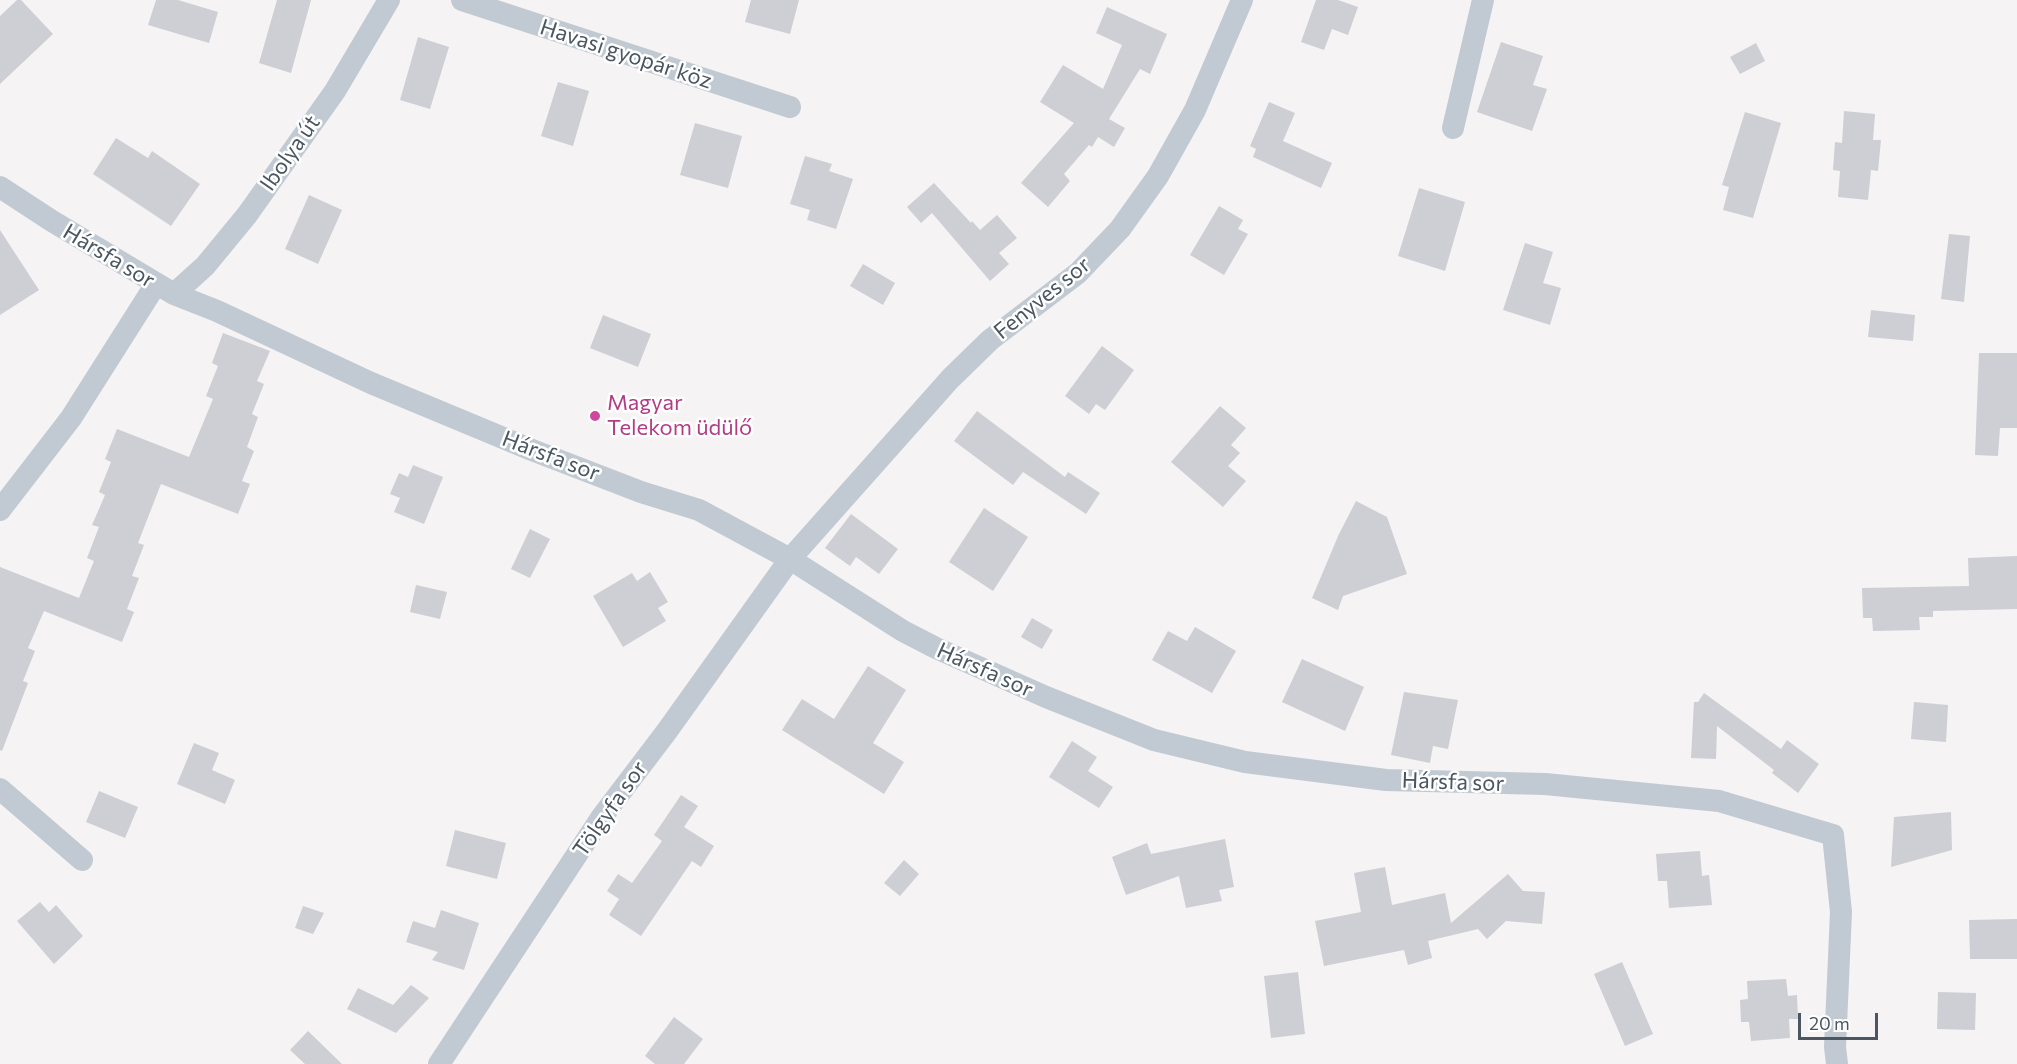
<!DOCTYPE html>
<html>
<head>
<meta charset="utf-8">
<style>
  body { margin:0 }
  #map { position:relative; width:2017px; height:1064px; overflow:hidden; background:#f5f3f3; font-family:Commissioner,sans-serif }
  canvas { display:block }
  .scale { position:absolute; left:1798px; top:1013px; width:80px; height:27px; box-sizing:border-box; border:3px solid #4a5661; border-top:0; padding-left:8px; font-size:18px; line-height:21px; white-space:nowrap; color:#4a5661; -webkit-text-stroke:4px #fff; paint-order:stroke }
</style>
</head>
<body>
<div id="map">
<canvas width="2017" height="1064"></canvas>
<div class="scale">20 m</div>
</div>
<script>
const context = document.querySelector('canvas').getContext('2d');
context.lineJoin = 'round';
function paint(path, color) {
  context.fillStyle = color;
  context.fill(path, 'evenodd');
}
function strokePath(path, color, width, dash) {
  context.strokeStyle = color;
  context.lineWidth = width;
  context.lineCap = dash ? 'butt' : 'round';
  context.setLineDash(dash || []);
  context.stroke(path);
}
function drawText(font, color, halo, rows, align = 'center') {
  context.font = font + ' Commissioner,sans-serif';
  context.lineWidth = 5;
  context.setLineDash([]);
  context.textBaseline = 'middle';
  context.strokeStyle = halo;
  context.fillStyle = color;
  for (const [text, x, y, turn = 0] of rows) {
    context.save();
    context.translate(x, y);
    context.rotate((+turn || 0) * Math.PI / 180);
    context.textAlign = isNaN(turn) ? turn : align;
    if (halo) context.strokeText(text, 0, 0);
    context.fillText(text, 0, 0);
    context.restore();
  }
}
paint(new Path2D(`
  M17 0H21L53 34 0 84V16Z
  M156 0H178L218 12 209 43 148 25Z
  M277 0H311L291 73 259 63Z
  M751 0H799L790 34 745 22Z
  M1316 0H1338L1358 7 1348 35 1332 29 1324 50 1301 42Z
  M1107 7 1167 34 1150 74 1140 69 1109 119 1125 128 1114 147 1098 137 1092 147 1089 145 1064 174 1070 181 1048 207 1021 183 1074 123 1040 102 1063 65 1103 89 1122 45 1096 33Z
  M418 37 449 47 430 109 400 100Z
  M1501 42 1543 56 1533 85 1547 89 1532 131 1477 112Z
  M1756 43 1765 61 1740 74 1730 57Z
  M558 82 589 91 573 146 541 136Z
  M1269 102 1295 113 1283 141 1332 163 1321 188 1253 157 1256 149 1250 146Z
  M1844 111 1875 114 1873 140H1881L1878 171 1871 170 1868 200 1838 197 1840 171 1833 170 1835 142 1842 143Z
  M1745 112 1781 123 1753 218 1723 210 1729 187 1722 185Z
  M695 123 742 136 728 188 680 175Z
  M116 138 148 158 152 151 200 184 171 226 93 174Z
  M805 156 832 164 829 171 853 179 836 229 807 220 810 210 790 204Z
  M934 183 971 223 972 221 980 230 997 215 1017 238 999 253 1009 264 990 281 932 213 921 223 907 207Z
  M1419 188 1465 202 1445 271 1398 256Z
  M309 195 342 210 318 264 285 249Z
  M1219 206 1243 220 1238 229 1248 234 1224 275 1190 255Z
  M0 230 39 290 0 315Z
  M1949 234 1970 236 1964 302 1941 299Z
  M1525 243 1553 252 1543 283 1561 288 1550 325 1503 310Z
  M863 264 895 283 883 305 850 286Z
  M1871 310 1915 315 1913 341 1868 337Z
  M603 315 651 334 638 367 590 348Z
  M223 333 270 351 257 381 264 384 252 414 258 417 247 447 254 451 242 481 250 484 238 514 161 484 138 543 144 545 132 576 139 578 127 609 134 612 122 642 44 611 28 648 35 651 23 681 28 683 2 751 0 750V567L79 598 94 561 87 558 99 527 92 525 105 495 99 492 111 462 105 459 117 429 189 457 213 399 206 396 218 366 212 363Z
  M1102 346 1134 370 1105 410 1096 404 1089 414 1065 396Z
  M1979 353H2017V428H2000L1998 456 1975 455Z
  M1220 406 1246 428 1231 445 1240 453 1228 466 1246 481 1223 507 1171 462Z
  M977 411 1065 477 1068 472 1100 493 1086 514 1023 472 1013 485 954 441Z
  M413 465 443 477 424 524 394 512 400 498 390 494 399 473 408 477Z
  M1356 501 1387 517 1407 574 1343 596 1338 610 1312 598 1339 534Z
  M984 508 1028 537 993 591 949 562Z
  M851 514 898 549 879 574 856 557 850 566 825 548Z
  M530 529 550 539 530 578 511 569Z
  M2017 556V609L1933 611V617H1919L1920 630 1873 631 1872 618H1863L1862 588 1969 586 1968 558Z
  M650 572 668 602 658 608 666 621 623 647 593 596 632 573 637 581Z
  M416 585 447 592 440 619 410 612Z
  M1032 618 1053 630 1042 649 1021 637Z
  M1195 627 1236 651 1212 693 1152 660 1168 631 1187 641Z
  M1302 659 1364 687 1345 731 1282 702Z
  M868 666 906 690 873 743 904 762 884 794 782 730 802 699 834 719Z
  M1404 692 1458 700 1448 749 1433 746 1430 763 1391 755Z
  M1704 693 1781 749 1787 740 1819 764 1798 793 1772 773 1774 770 1717 726 1716 759 1691 758 1694 702H1698Z
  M1914 702 1948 705 1946 742 1911 739Z
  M1072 741 1097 757 1088 771 1113 787 1099 808 1049 777Z
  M194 743 219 753 212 770 235 780 225 804 177 784Z
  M99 791 138 807 125 838 86 822Z
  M681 795 698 806 684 827 714 846 701 867 692 861 641 936 609 915 619 899 607 891 618 874 632 883 662 841 654 835Z
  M1951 812 1952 850 1891 867 1894 817Z
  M455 830 506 843 497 879 446 866Z
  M1225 839 1234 887 1219 890 1222 901 1186 908 1179 876 1126 895 1112 857 1147 843 1151 854Z
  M1700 851 1702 876 1709 875 1712 905 1669 908 1667 881H1658L1656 854Z
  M904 860 919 874 900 896 884 883Z
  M1385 867 1392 905 1445 893 1451 923 1508 874 1523 891 1545 892 1542 924 1506 921 1487 939 1478 929 1428 941 1432 958 1408 965 1404 950 1324 966 1315 921 1361 912 1354 873Z
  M40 902 49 912 56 905 83 936 54 964 17 921Z
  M303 906 324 913 313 934 295 928Z
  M441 910 479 923 464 970 432 960 438 952 406 942 413 921 435 928Z
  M2017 919V959H1970L1969 920Z
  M1622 962 1653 1034 1625 1046 1594 974Z
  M1298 972 1305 1034 1271 1038 1264 976Z
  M1786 979 1788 996 1797 995 1798 1019H1789L1790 1038 1751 1041 1749 1022H1741L1740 1000 1748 999 1747 981Z
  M411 985 429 998 396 1033 347 1009 358 988 393 1005Z
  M1938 992 1976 993 1975 1030 1937 1029Z
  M674 1017 703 1039 684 1064H655L645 1056Z
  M308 1031 342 1064H305L290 1050Z`), '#cdcfd5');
strokePath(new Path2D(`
  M462 0 790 107
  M1453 128 1483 0
  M0 187 52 221 174 294 217 311 371 383 532 450 641 492 699 510 790 559 903 631 936 648 1046 697 1154 740 1245 762 1386 780 1545 784 1719 801 1833 835 1841 912 1835 1047 1837 1064
  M174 294 205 266 247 215 335 91 389 0
  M0 510 71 418 156 284
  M0 789 82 860
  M439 1064 601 818 667 731 790 559 950 379 990 340 1078 273 1120 229 1158 176 1195 110 1242 0`), '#c1cad2', 22);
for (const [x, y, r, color] of [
  [595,416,6,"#d1479c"]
]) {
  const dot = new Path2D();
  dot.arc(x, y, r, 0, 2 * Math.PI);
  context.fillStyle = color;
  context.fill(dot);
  strokePath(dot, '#fff', 2);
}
drawText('22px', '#4a5661', '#fff', [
  ["Havasi gyopár köz",626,54,18],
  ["Ibolya út",290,153,-55],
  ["Hársfa sor",109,256,31],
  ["Fenyves sor",1042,298,-39],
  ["Hársfa sor",551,456,21],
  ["Hársfa sor",985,670,24],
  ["Hársfa sor",1453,782,2],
  ["Tölgyfa sor",610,809,-55]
]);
drawText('22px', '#b23c85', '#fff', [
  ["Magyar",607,403],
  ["Telekom üdülő",607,428]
], 'left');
</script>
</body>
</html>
